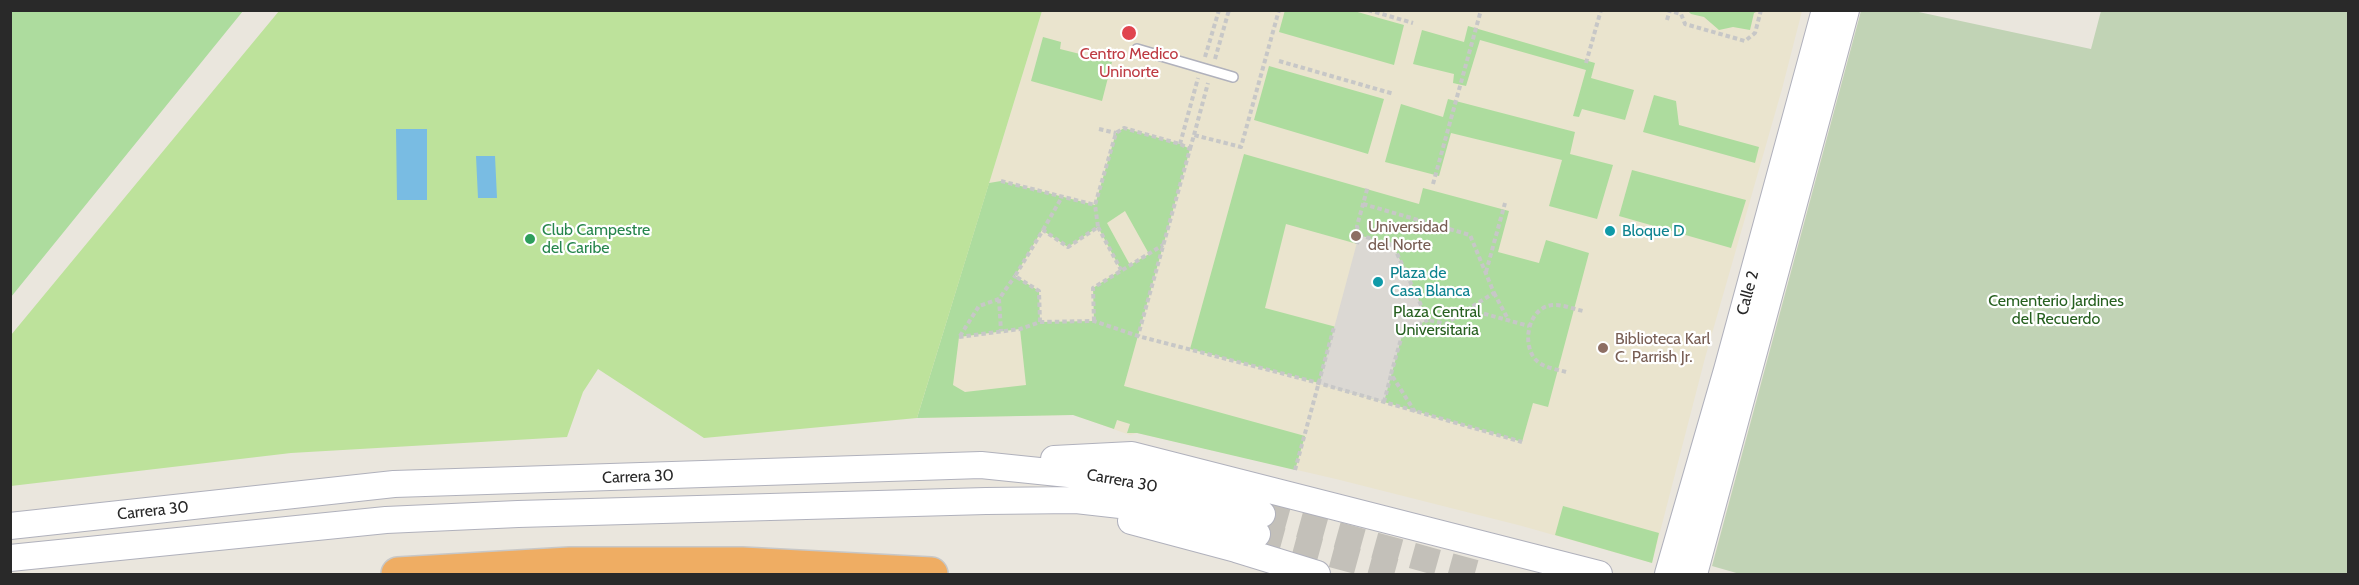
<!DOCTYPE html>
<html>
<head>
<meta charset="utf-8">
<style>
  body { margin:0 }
  #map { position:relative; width:2359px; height:585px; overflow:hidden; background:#eae6dd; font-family:Cabin,sans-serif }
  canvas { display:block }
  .frame { position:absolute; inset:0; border:12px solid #292929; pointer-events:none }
</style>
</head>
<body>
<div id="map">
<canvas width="2359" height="585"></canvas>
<div class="frame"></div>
</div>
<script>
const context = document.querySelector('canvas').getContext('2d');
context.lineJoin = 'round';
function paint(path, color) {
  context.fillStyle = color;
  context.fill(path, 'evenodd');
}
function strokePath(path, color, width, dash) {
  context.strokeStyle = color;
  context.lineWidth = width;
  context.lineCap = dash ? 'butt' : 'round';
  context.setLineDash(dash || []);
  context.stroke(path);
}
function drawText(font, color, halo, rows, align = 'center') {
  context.font = font + ' Cabin,sans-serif';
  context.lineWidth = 4.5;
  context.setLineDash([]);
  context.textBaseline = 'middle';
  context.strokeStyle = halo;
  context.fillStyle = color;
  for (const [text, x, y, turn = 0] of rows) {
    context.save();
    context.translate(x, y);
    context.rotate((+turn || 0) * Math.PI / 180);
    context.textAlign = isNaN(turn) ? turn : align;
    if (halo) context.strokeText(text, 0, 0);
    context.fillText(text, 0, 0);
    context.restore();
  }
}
paint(new Path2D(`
  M1042 11H1802L1782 89 1705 358 1652 563 1522 526 1336 479 1137 433 1130 435 1074 415 917 418Z`), '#eae4ce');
paint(new Path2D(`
  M11 10 243 11 11 297 10 11Z
  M1285 10 1354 11 1404 25 1394 65 1279 32Z
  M1688 11H1758L1754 13 1750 30 1733 27 1719 30 1704 17 1691 14Z
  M1468 26 1595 63 1591 78 1634 90 1625 120 1582 109 1579 117 1573 116 1586 70 1480 40 1466 86 1453 83 1454 74 1413 64 1422 30 1464 42Z
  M1043 37 1061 42 1060 49 1112 62 1102 101 1031 81Z
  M1269 66 1384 99 1368 154 1254 120Z
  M1654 95 1676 101 1679 125 1759 147 1755 163 1643 132Z
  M1448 99 1575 132 1570 154 1613 165 1597 219 1549 206 1562 160 1451 133 1439 176 1385 162 1401 104 1443 117Z
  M1124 128 1180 144 1190 149 1124 386 1305 436 1295 470 1137 433H1127L1130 424 1117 420 1114 429 1073 415 917 418 989 183 1001 181 1095 205 1116 133ZM1125 211 1149 254 1130 265 1107 223ZM1098 227 1121 270 1093 288 1094 321 1040 322 1039 291 1015 276 1042 230 1068 247ZM1020 329 1026 385 965 392 953 385 959 337Z
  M1244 154 1419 204 1423 188 1509 211 1498 252 1539 263 1546 240 1589 253 1548 407 1533 403 1522 442 1315 382 1190 349ZM1286 224 1361 245 1340 328 1265 308Z
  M1632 170 1746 200 1731 248 1619 216Z
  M1563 506 1659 533 1652 563 1555 535Z`), '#addc9e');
paint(new Path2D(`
  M1861 11H1914L2091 49 2101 11H2348V574H1740L1712 566Z`), '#c1d3b5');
paint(new Path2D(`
  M279 11H1042L917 418 704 438 598 369 583 392 567 437 291 453 11 486V335Z`), '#bde29b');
paint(new Path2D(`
  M1359 235 1393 245 1428 320 1403 332 1384 402 1319 384Z`), '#dbd8d3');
paint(new Path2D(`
  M396 129H427V200H397Z
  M476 156H495L497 198H478Z`), '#79bce3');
strokePath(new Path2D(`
  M1262 514 1479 574
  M1257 534 1404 574`), '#c3c0b9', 26, [26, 13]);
const lane = new Path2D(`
  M1137 49 1233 77`);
const secondary = new Path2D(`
  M1054 459 1132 455 1599 574
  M1131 521 1236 549 1317 574
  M10 526 394 484 981 465 1136 481 1262 514
  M10 558 386 520 518 514 986 501 1076 500 1147 508 1187 515 1257 534
  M1668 574 1727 370 1825 10
  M1694 574 1846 10`);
const highway = new Path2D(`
  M398 574 570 564H742L931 574`);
strokePath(lane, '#b0b1bc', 12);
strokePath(secondary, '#b0b1bc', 28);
strokePath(highway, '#c7c7c7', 36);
strokePath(new Path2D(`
  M1368 10 1413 23
  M1667 10 1681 14 1685 24 1745 41 1755 33 1761 10
  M1667 20 1670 10
  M1205 57 1219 10
  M1215 59 1229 10
  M1279 61 1394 94
  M1586 63 1601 10
  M1099 129 1116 133
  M1194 135 1208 83
  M1180 144 1198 78
  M1190 149 1194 135 1241 147 1279 10
  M1001 181 1095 205
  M1433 184 1481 10
  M1363 204 1470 235 1494 293 1468 309
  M1098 227 1121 270
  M1043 230 1062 197
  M1359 235 1393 245 1428 320 1446 324 1467 309 1529 326
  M1357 244 1359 235 1357 226 1368 186
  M1486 272 1505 203
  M1494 293 1509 321
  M999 299 1001 331
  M1094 321 1093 288 1163 245
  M1040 322 1039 291 1015 276 1043 230 1068 247 1098 227 1095 205 1116 133 1124 128 1180 144 1190 149 1138 336
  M960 336 979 306 999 299 1015 276
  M959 337 1020 329 1040 322 1094 321 1138 336 1315 382 1522 442
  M1566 372C1556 369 1543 368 1535 359 1521 342 1529 305 1555 305 1564 305 1574 309 1583 311
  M1384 402 1391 375
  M1415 412 1391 374 1403 332 1428 320
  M1295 470 1334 327`), '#c7c7c7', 4, [4.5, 3]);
strokePath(lane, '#fff', 9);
strokePath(secondary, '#fff', 26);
strokePath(highway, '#efad63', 33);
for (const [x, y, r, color] of [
  [1129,33,8,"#e0444e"],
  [1610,231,6,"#0f9aa8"],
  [1356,236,6,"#8d6e63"],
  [530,239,6,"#2e9e5b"],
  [1378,282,6,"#0f9aa8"],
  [1603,348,6,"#8d6e63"]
]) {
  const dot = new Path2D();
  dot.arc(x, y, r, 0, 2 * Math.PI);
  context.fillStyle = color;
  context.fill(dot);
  strokePath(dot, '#fff', 2);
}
drawText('16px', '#be3a42', '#fff', [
  ["Centro Medico",1129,54],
  ["Uninorte",1129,72]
]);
drawText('16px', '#785e54', '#fff', [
  ["Universidad",1368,227],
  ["del Norte",1368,245],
  ["Biblioteca Karl",1615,339],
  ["C. Parrish Jr.",1615,357]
], 'left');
drawText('16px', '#27864d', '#fff', [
  ["Club Campestre",542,230],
  ["del Caribe",542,248]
], 'left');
drawText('16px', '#0d838f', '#fff', [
  ["Bloque D",1622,231],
  ["Plaza de",1390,273],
  ["Casa Blanca",1390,291]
], 'left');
drawText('16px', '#292929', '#fff', [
  ["Calle 2",1748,293,-75],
  ["Carrera 30",638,477,-2],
  ["Carrera 30",1122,481,10],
  ["Carrera 30",153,511,-6]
]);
drawText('16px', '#276020', '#fff', [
  ["Cementerio Jardines",2056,301],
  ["del Recuerdo",2056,319],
  ["Plaza Central",1437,312],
  ["Universitaria",1437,330]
]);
</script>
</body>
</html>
